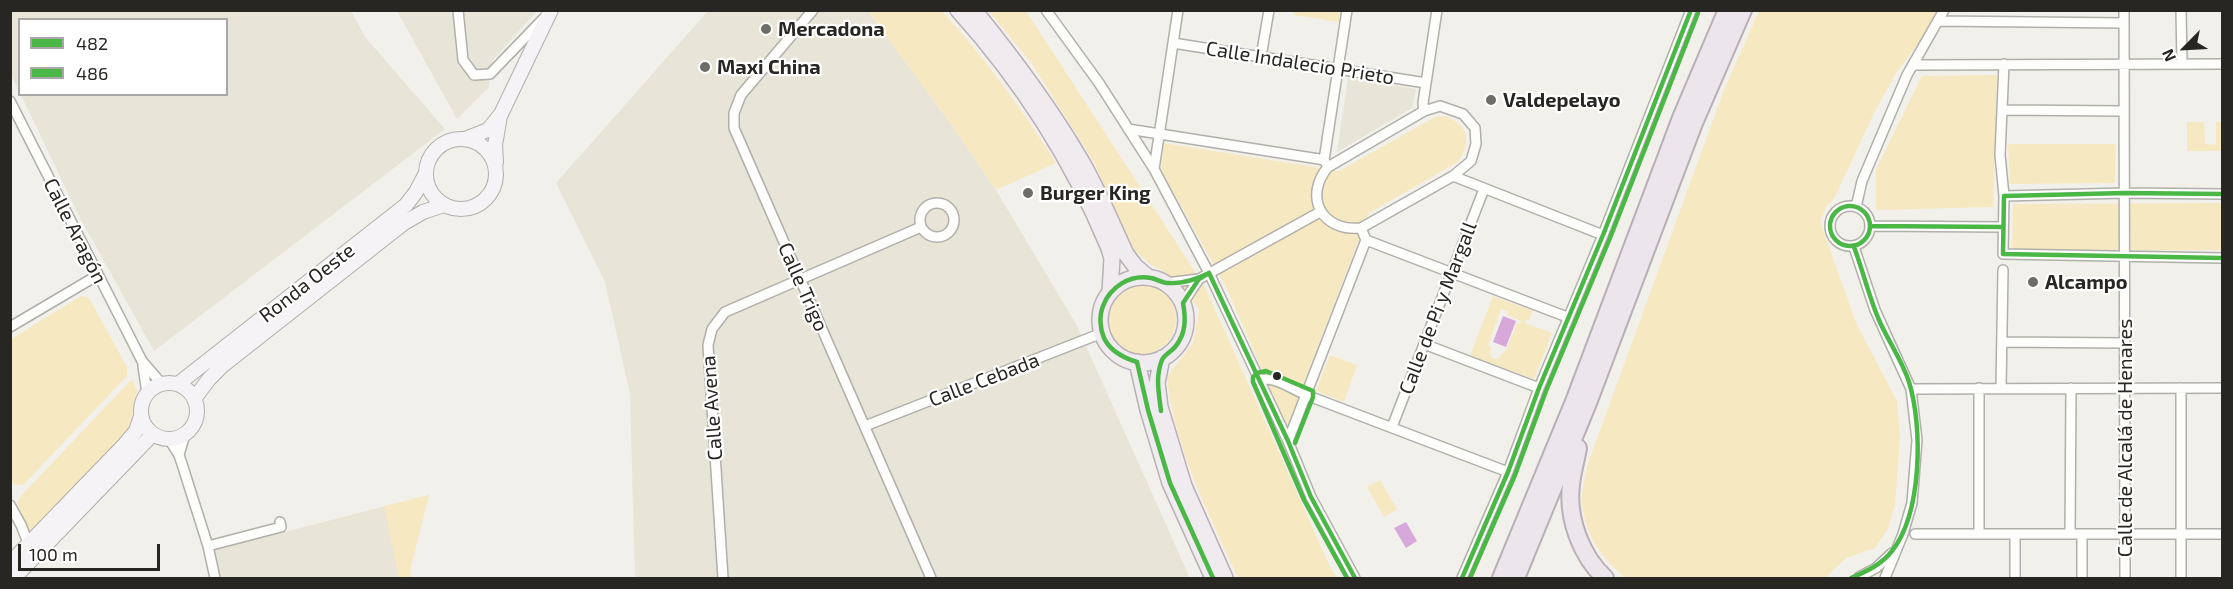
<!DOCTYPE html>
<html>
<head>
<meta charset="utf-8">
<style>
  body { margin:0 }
  #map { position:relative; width:2233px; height:589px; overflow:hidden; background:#f2f0ea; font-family:"Exo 2",sans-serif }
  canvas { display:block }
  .frame { position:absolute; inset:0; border:12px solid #272622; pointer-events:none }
  .legend { position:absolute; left:18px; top:18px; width:210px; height:78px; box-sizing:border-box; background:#fff; border:2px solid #a9a8a7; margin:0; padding:8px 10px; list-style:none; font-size:18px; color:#272622 }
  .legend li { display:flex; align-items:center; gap:12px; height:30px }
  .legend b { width:30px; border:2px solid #a9a8a7 }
  .north { position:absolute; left:2155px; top:18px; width:60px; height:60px; -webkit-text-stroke:4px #fff; paint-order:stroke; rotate:246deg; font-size:16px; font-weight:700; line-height:24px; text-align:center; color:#272622 }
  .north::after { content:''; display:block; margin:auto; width:21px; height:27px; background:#272622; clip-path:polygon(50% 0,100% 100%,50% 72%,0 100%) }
  .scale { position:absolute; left:18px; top:544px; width:142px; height:27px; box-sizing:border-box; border:3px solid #272622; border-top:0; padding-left:8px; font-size:18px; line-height:21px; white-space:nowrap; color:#272622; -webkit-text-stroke:4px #fff; paint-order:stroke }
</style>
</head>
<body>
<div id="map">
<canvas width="2233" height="589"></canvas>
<div class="frame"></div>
<ul class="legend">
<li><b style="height:8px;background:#4ab747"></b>482</li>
<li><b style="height:8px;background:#4ab747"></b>486</li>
</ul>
<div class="north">N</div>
<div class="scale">100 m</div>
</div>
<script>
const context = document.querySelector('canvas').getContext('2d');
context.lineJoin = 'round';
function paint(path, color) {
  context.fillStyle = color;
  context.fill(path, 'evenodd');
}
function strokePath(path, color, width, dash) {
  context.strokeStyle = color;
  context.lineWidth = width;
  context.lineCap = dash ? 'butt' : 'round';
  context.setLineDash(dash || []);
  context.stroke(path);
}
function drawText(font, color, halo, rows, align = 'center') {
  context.font = font + ' "Exo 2",sans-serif';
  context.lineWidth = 4.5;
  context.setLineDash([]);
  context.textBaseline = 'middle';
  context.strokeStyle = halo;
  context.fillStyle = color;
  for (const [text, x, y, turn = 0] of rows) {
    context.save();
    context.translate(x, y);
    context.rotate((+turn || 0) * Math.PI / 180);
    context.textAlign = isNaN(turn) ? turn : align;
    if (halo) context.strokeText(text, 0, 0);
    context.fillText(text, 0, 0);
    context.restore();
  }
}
paint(new Path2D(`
  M11 10 351 11 365 37 445 129 154 351 80 218 21 95 226 94V20H20L19 92 11 73Z
  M538 10 492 61 489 87 457 119 397 11Z
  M708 11H868L951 124 996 190 1076 324 1190 578H635L630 394 605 282 556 183Z
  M1348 78 1416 89 1412 108 1337 152Z
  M429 495 410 570 411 578H220L214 550Z`), '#e8e4d7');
paint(new Path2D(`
  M1294 10H1340V11L1339 22 1293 15Z
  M868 11H942C985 58 1022 109 1056 163L996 190 951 124Z
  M989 11H1026L1205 287 1331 569 1337 578H1238C1209 514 1174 448 1167 377L1193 343 1199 309 1164 272 1150 264 1133 249 1095 165 1082 143 1032 64Z
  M1759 11H1937L1921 40 1896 73 1874 113 1835 197 1826 207 1820 221 1856 323 1897 401 1900 437 1895 504 1888 529 1875 548 1846 558 1825 578H1625C1602 557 1585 536 1582 503 1581 491 1586 477 1587 466L1724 90Z
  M1997 75 1993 207 1876 210V169L1922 76Z
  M1445 116C1469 125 1472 142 1458 162L1369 213 1287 427 1226 287 1161 170 1164 143 1339 171 1435 117Z
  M2187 122H2204L2205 144 2216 145V122H2222V151H2187Z
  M2008 144H2115V183L2010 184Z
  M2222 203V250L2012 251 2013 204Z
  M1106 319a35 35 0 1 1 70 0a35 35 0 1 1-70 0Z
  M81 296 89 298 127 367V376L23 485 14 484 10 478 11 339Z
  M1493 296 1533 311 1529 320 1527 319 1525 323 1552 333 1534 379 1470 356ZM1501 309 1508 311 1507 315 1521 321 1520 324 1517 323 1506 351H1504L1498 359H1494L1490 356 1491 347 1488 346Z
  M1330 355 1357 365 1344 402 1316 391Z
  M132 379 137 391C132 405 134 417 130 431L30 535 17 503 21 496Z
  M1380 480 1397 509 1384 517 1367 487Z
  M429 495 410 570 411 578H399L384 506Z`), '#f6e9c2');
paint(new Path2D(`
  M1503 316 1516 321 1506 347 1493 342Z
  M1406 522 1417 541 1406 548 1394 528Z`), '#d7a9db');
const minor = new Path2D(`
  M458 10 463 60 474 75 490 74 543 19
  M813 10 741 95 734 113V128L931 578
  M1046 10 1099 83 1154 169 1209 273 1288 441 1311 497 1355 578
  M2124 10 2125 578
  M2181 10 2182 64
  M1938 21 2124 23
  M1173 43 1426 83
  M1261 57 1269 10
  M2004 64 2000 155 2004 196 2003 254 2222 258
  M1913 65 2222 64
  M10 101 142 361 161 383
  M1440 106 1463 114 1475 128 1476 144 1471 161 1453 176 1361 228C1322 232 1303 197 1328 167L1424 111Z
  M2002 110 2124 111
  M1424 111 1423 103 1437 10
  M1128 129 1319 159 1324 160 1328 167
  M1324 160 1347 10
  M1154 169 1178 10
  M1453 176 1603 235
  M2004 196 2125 193 2222 194
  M920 220a17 17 0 1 1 34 0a17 17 0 1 1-34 0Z
  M1830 226a20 20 0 1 1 40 0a20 20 0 1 1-40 0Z
  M1856 207 1862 181 1907 75 1944 10
  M1870 226 2003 227
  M1361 228 1366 240 1567 317
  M1854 247 1875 310 1911 389 1917 440 1912 503 1903 534 1885 578
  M1166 283 1199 279 1320 212
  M1183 303 1199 279
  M10 327 98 275
  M2002 342 2124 343
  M1424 344 1539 388
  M143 366 147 393
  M1260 380C1273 375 1294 390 1306 395L1508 472
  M1979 388V534
  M2001 388 2003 270
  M2181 388V578
  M1911 389 2222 388
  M865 426 1102 333
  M1392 427 1484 189
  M169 439 179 455 182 464 208 546 215 578
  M1288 441 1366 240
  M179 455 185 434
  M10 505 21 525 29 545
  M1915 534H2222
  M2070 534 2071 388
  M208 546 281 527 280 522
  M1859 577 1876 568 1892 553
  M723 578 708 345 712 329 725 312 921 227
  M1462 578 1508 472 1539 388 1603 235 1691 10
  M2015 578V534
  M2082 578V534`);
const secondary = new Path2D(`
  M426 174a35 35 0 1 1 70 0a35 35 0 1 1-70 0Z
  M465 139 488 130 501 114 551 10
  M496 162 495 145 500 116
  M141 411a28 28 0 1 1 56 0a28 28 0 1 1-56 0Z
  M178 384 406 205 416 192 426 173
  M194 399 209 379 222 366 404 223 423 212 444 205
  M10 563 125 444 136 431 141 416
  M14 578 153 434`);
const primary = new Path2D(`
  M958 10C1021 80 1072 159 1108 246L1112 258 1110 292
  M974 10C1013 58 1049 106 1080 159 1098 189 1111 222 1126 254L1135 266 1148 277
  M1100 320a43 43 0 1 1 86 0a43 43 0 1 1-86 0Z
  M1162 358 1157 383 1160 407 1184 486 1225 578
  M1137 362 1148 410 1170 483 1213 578`);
const trunk = new Path2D(`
  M1578 448C1576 460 1572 473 1571 485 1567 518 1581 556 1605 578
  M1501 578 1575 399 1681 118 1727 10
  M1516 578 1588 403 1694 123 1743 10`);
strokePath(minor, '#b0afaa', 12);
strokePath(secondary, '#b0afaa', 16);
strokePath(primary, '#b9afb6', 18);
strokePath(trunk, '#b9afb6', 20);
strokePath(minor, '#fdfdfc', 9);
strokePath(secondary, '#f6f3f6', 14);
strokePath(primary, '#f0ebef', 15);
strokePath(trunk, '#ece5ec', 16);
strokePath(new Path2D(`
  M2222 194 2125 193 2004 196 2003 254 2222 258
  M1830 226a20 20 0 1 1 40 0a20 20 0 1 1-40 0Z
  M1870 226 2003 227
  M1209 273C1197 279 1183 284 1169 283 1162 283 1157 279 1151 278 1130 274 1110 287 1103 306 1099 316 1100 329 1104 338 1110 351 1124 358 1137 362L1148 410 1170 483 1213 578
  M1209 273 1288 441 1311 497 1355 578
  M1161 411C1159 394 1155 377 1162 360 1164 355 1171 352 1175 347 1186 334 1186 319 1183 303L1199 279 1209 273
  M1462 578 1508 472 1539 388 1603 235 1691 10
  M1851 578C1867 571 1881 565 1892 551 1922 513 1923 427 1909 382 1902 360 1888 341 1879 320 1869 297 1863 271 1854 247`), '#4ab747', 4.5);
strokePath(new Path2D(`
  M1295 443 1313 397V391L1266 371 1257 373 1253 377V382L1304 500 1347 578
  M1470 578 1515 475 1546 391 1610 238 1698 13`), '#4ab747', 4.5);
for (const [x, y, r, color] of [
  [766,29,6,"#6e6d68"],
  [705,67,6,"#6e6d68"],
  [1491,100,6,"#6e6d68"],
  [1028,193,6,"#6e6d68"],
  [2033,282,6,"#6e6d68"],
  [1277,376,5,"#272622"]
]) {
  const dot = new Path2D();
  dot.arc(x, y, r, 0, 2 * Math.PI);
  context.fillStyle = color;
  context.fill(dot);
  strokePath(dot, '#fff', 2);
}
drawText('bold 20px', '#272622', '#fff', [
  ["Mercadona",778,29],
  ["Maxi China",717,67],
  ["Valdepelayo",1503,100],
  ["Burger King",1040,193],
  ["Alcampo",2045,282]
], 'left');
drawText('20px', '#272622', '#fff', [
  ["Calle Indalecio Prieto",1300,63,9],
  ["Calle Aragón",75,231,63],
  ["Ronda Oeste",307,283,-38],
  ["Calle Trigo",803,287,66],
  ["Calle de Pi y Margall",1438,308,-69],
  ["Calle Cebada",984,380,-21],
  ["Calle Avena",712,408,-94],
  ["Calle de Alcalá de Henares",2125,438,-90]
]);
</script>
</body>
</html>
